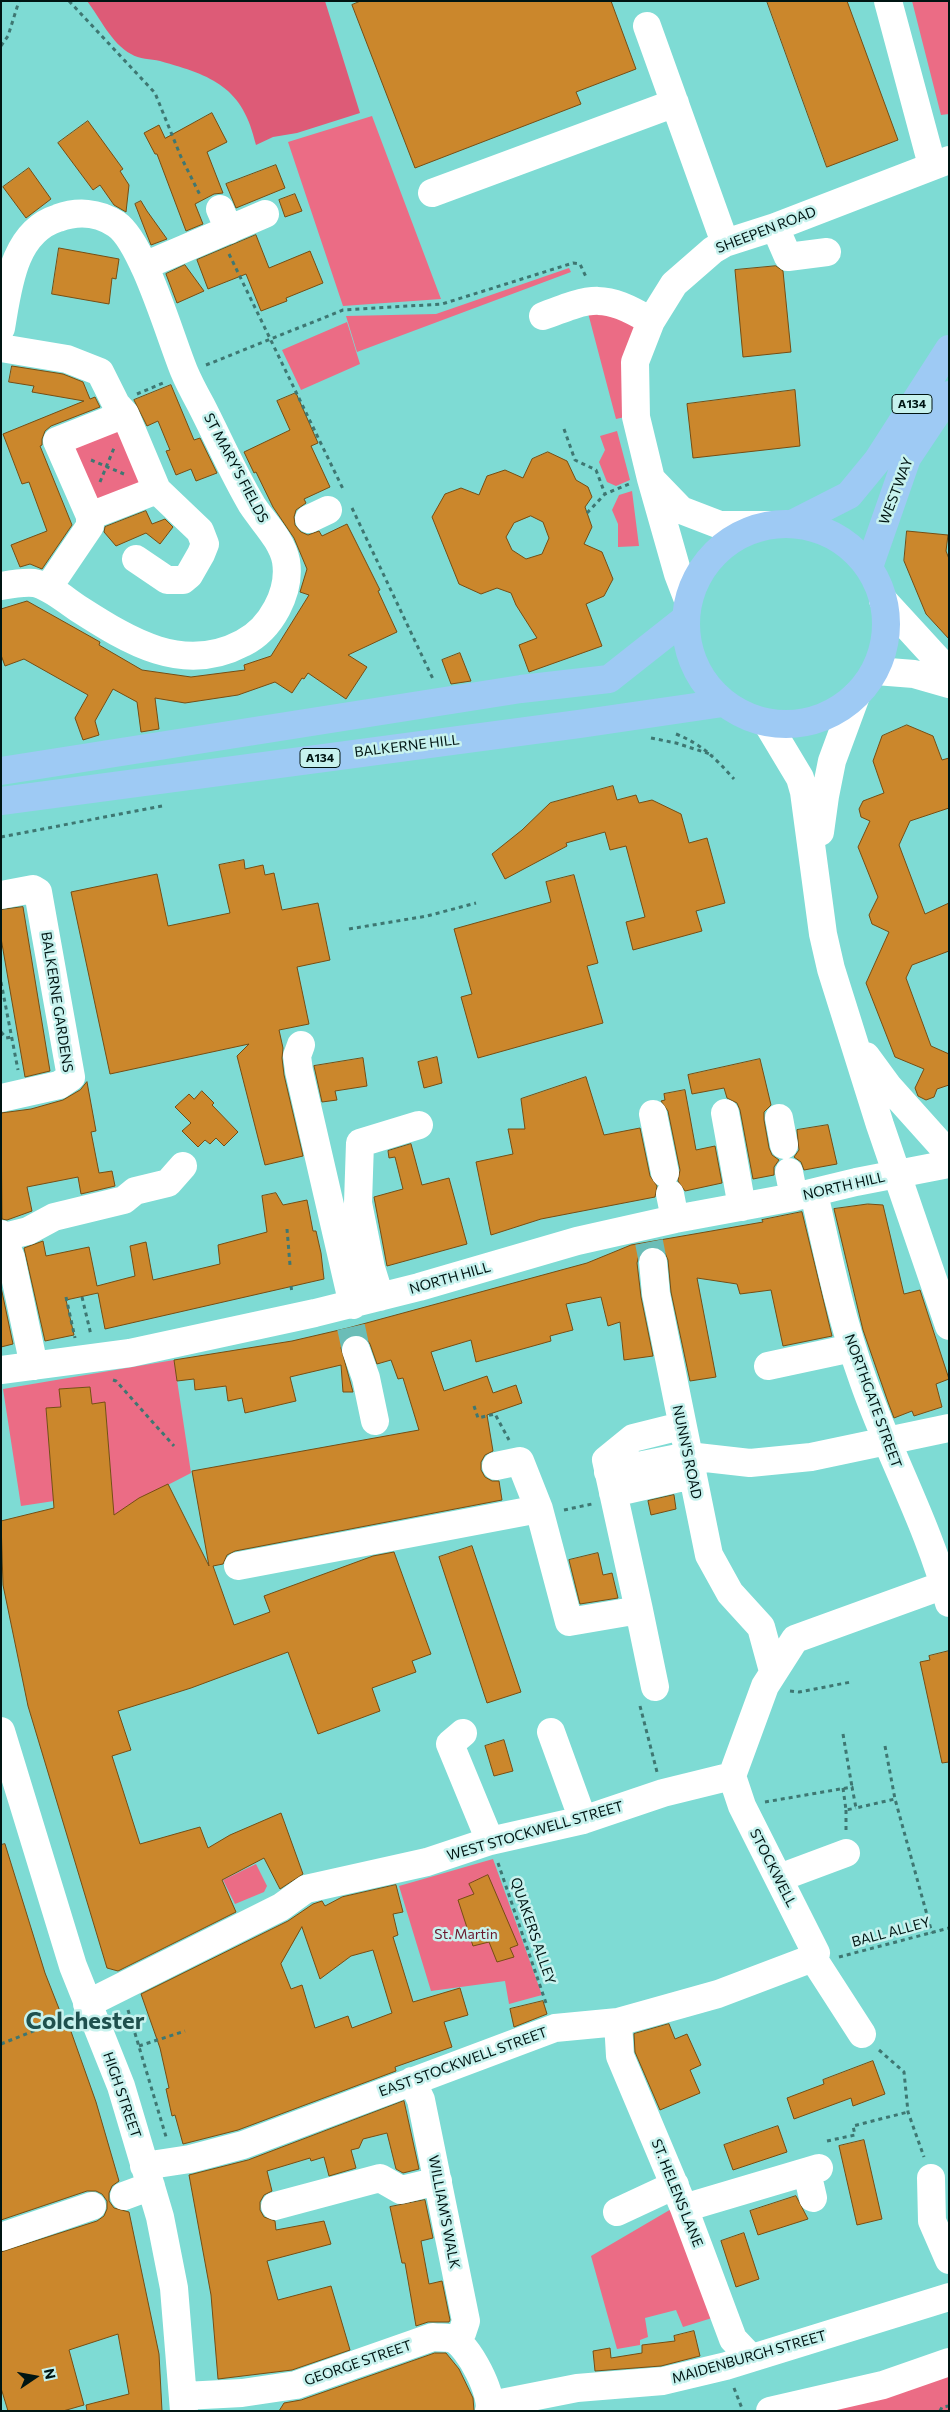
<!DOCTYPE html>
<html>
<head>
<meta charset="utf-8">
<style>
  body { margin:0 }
  #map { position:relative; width:950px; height:2412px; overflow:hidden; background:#7edbd4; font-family:Commissioner,sans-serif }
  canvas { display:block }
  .frame { position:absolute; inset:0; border:2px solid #001513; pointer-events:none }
  .north { position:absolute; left:10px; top:2352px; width:50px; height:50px; -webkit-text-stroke:4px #c7f2ee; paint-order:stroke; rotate:78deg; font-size:14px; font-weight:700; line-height:20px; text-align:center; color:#001513 }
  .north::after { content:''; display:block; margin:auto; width:18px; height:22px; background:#001513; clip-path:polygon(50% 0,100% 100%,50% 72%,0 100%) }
</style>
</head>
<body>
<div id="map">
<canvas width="950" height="2412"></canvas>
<div class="frame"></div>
<div class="north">N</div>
</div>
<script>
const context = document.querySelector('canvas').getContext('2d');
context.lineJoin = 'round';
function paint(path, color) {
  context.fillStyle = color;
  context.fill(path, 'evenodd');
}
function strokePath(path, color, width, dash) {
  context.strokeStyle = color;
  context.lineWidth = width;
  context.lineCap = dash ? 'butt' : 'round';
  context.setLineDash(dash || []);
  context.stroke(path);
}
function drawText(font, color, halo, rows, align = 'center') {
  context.font = font + ' Commissioner,sans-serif';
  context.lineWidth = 5;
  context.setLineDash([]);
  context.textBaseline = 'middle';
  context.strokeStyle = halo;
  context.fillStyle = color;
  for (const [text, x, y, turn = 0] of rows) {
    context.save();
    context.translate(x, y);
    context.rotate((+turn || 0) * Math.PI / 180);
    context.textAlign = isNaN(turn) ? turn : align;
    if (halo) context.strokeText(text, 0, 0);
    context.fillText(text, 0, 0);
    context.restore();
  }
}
paint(new Path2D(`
  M912 1H949V114L941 115Z
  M372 116 441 299 343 306 288 142Z
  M569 268 571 272 357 352 346 316 436 314Z
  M588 313 621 316 639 326 625 417 616 419Z
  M347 322 360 364 301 390 282 350Z
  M124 420 150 486 91 509 64 446Z
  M617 431 630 480 616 486 607 482 599 462 605 450 600 436Z
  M632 491 639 546 618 547V524L612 510 619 495Z
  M174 1360 191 1473 127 1506 122 1513 120 1526 54 1501 21 1506 3 1389ZM90 1387 92 1404 105 1403 112 1489 53 1495 46 1409 61 1407 60 1389Z
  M493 1859 542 1995 509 2004 505 1981 431 1991 399 1886Z
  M256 1864 267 1886 264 1892 235 1904 223 1880Z
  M673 2208 712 2318 683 2327 676 2310 645 2318 648 2337 640 2340V2345L617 2349 591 2256Z
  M949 2368V2411H806Z`), '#eb6c85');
paint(new Path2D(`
  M87 1H325L360 113 297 133 273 137 256 145C243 87 213 76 160 61 151 59 139 59 131 54 112 44 100 18 87 1Z`), '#dd5b77');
const building = new Path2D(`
  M361 1H611L636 69 576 92 581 104 415 168 352 5Z
  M767 1H847L898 140 827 167Z
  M212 113 227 142 207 152 223 193 214 194 195 204 203 224 186 231 157 154H155L144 133 159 125 165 138Z
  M88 121 123 169 120 171 129 185 126 212 114 205 100 185 93 190 58 143Z
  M276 165 285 188 236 208 226 184Z
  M29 168 51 199 26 218 3 187Z
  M295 194 302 211 285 217 279 200Z
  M141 201 147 211 167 239 151 245 135 204Z
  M256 235 269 268 310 251 323 283 286 298 287 301 261 311 246 274 208 289 197 260Z
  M59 248 119 259 116 279 112 278 109 304 52 294Z
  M185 265 204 291 177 303 166 274Z
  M776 266 783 271 791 352 743 357 735 270Z
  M12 366 63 374 83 382 90 399 95 397 100 407 51 426 45 431 42 439V445L40 446 72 525 42 569 30 564 20 567 11 545 47 531 29 482 22 484 3 434 84 401 32 392 34 386 9 382Z
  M171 385 194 440 200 438 217 473 196 481 191 469 176 475 166 451 170 450 158 421 147 426 134 400Z
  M795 390 800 446 693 458 687 404Z
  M296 393 318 443 311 446 330 487 304 499 306 503 296 510 294 517 295 525 301 532 308 535 319 531 322 536 347 524 380 590 378 591 397 632 348 655 367 667 346 699 308 673 304 679 302 678 292 693 275 682 238 695 185 703 155 698 159 729 141 732 137 702 113 689 95 721 99 735 83 740 75 718 88 695 24 659 5 666 1 655V609L27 601 100 642 99 645 142 670 191 677 245 670 244 665 271 656 309 595 300 592 307 569 294 538 273 507 256 472 254 473 244 452 290 430 277 401Z
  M548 452 567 461 576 480 588 487 592 497 585 507 592 527 584 544 602 552 613 579 604 596 586 604 602 646 529 672 519 645 537 638 516 605 511 593 497 588 481 594 459 584 432 517 445 494 461 488 479 495 487 476 505 470 523 478 532 459ZM531 516 543 522 549 538 542 554 526 559 512 550 506 537 514 523Z
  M146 511 152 524 165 519 173 527 160 544 146 533 116 546 104 532 105 527Z
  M907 531 948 535 946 551 949 559V639L926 614 904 561Z
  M460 653 471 681 451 684 442 660Z
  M907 725 933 736 942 760 949 758V808L910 821 899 845 925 914 949 903V951L912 965 906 978 931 1046 949 1054V1085L937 1089 934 1097 926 1100 918 1096 915 1088 924 1069 895 1057 866 983 889 932 872 924 869 915 878 897 858 847 870 821 861 817 859 809 863 801 884 793 873 761 882 736Z
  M613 786 617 800 636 795 639 803 652 800 681 814 689 843 707 838 725 903 696 911 702 931 633 950 626 922 645 917 626 846 610 850 605 832 566 843 567 846 505 879 492 854 522 830 550 803Z
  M244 860 245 869 263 865 265 875 274 873 282 910 318 903 330 960 297 967 309 1024 279 1030 283 1048 282 1058 284 1075 303 1156 265 1165 237 1056 249 1044 110 1074 71 892 157 874 168 926 230 913 219 865Z
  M574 875 598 963 587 966 603 1023 478 1058 461 997 472 994 454 929 551 902 546 882Z
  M23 907 50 1071 25 1077 1 938V910Z
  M437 1057 442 1083 424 1088 418 1062Z
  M363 1058 367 1086 335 1091 337 1100 322 1102 314 1066Z
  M760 1059 771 1105 764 1112V1120L769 1148 772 1155 779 1160 774 1167V1175L753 1179 740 1110 737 1103 727 1098 724 1088 692 1094 688 1075Z
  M586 1077 604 1135 640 1128 650 1176 657 1186 655 1197 541 1219 491 1235 476 1162 513 1154 508 1129H525L521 1099Z
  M87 1082 96 1131 91 1132 99 1173 112 1171 115 1186 81 1194 78 1177 27 1187 32 1211 7 1220 2 1219 1 1113 31 1109 63 1100 80 1090Z
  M685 1090 696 1150 715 1146 722 1183 685 1191 678 1181 680 1170 668 1111 661 1101 665 1100 664 1094Z
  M202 1091 214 1103 212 1105 238 1132 224 1146 216 1138 210 1144 205 1140 198 1147 182 1131 191 1123 175 1107 189 1094 194 1099Z
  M828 1125 837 1164 804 1170 801 1162 794 1157 799 1150 797 1130Z
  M411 1144 422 1185 449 1178 467 1244 387 1266 374 1197 403 1189 395 1157 389 1158 388 1151Z
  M276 1193 283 1205 307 1200 313 1231H316L321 1253 324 1279 105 1329 98 1293 66 1300 74 1335 45 1341 24 1248 43 1241 46 1256 89 1247 97 1286 135 1276 130 1246 146 1242 153 1280 220 1264 218 1245 267 1232 262 1196Z
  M868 1204 883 1205 904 1294 920 1290 949 1379 936 1384 942 1407 914 1416 912 1411 894 1418 888 1402 863 1330 834 1209Z
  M802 1212 832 1336 783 1346 771 1290 740 1294 737 1284 697 1278 716 1377 690 1381 671 1292 668 1260 665 1253 659 1248 651 1247 644 1249 639 1255 637 1263 641 1297 653 1356 624 1360 620 1322 608 1326 601 1297 566 1304 573 1330 550 1336 551 1341 476 1362 471 1340 431 1352 444 1391 487 1376 493 1393 516 1385 522 1403 487 1415 493 1451 485 1455 481 1462V1470L485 1477 492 1481H499L502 1500 235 1551 227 1555 223 1564 213 1566 234 1625 270 1612 264 1596 373 1556 394 1552 431 1654 412 1661 416 1672 372 1688 380 1711 318 1734 288 1652 191 1688 118 1711 131 1750 112 1756 140 1844 200 1827 208 1848 230 1835 281 1813 303 1874 280 1889 264 1858 222 1880 236 1912 118 1971 107 1968 28 1706 3 1585 1 1521 54 1508 46 1408 61 1407 59 1389 90 1387 92 1404 105 1402 114 1515 139 1498 168 1484 209 1566 192 1471 419 1430 403 1378 398 1379 391 1360 377 1364 370 1344 366 1338 359 1335H351L344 1340 341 1348 353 1392H343L341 1365 290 1377 296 1401 245 1413 242 1398 228 1401 226 1386 195 1390 194 1379 177 1381 174 1360 292 1341 348 1328 587 1263 631 1245 763 1222 762 1220Z
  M1 1287 13 1344 1 1347Z
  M674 1495 676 1509 651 1515 648 1501Z
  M472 1546 521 1692 487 1703 439 1557Z
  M598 1553 603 1575 612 1573 618 1598 580 1604 569 1560Z
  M949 1651V1762L942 1763 920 1662 930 1660 929 1656Z
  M504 1740 513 1771 494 1776 485 1746Z
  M5 1844 45 1973 65 2024 68 2023 96 2102 119 2181 112 2186 109 2193V2201L114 2208 129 2212 159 2354 162 2411H87L86 2405 129 2394 118 2334 69 2350 84 2405 63 2411H8L1 2388V2252L97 2221 104 2216 107 2209V2201L102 2194 96 2191H87L1 2220V1845Z
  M488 1875 518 1945 510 1948 514 1957 497 1962 489 1942 473 1946 458 1900 474 1894 469 1884Z
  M396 1885 403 1912 393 1914 398 1935 393 1937 413 2002 460 1988 468 2015 444 2022 452 2047 395 2067 396 2071 238 2130 183 2144 175 2115 172 2116 166 2089 169 2088 160 2048 141 1994 288 1921 313 1904 322 1901 325 1906 342 1897ZM302 1927 320 1979 351 1956 373 1950 392 2013 352 2028 348 2016 315 2028 302 1985 291 1989 281 1964Z
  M543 2001 547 2014 514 2027 510 2009Z
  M669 2024 675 2039 687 2034 701 2065 690 2070 700 2093 660 2110 635 2052 634 2034Z
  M873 2061 885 2094 853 2106 851 2098 794 2119 787 2098 824 2084 823 2080Z
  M404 2101 419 2169 403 2173 396 2169 387 2133 363 2139 359 2148 351 2150 356 2168 329 2176 324 2157 311 2161 310 2158 267 2171 272 2191 264 2195 260 2202V2210L264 2217 275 2221 276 2230 324 2221 331 2244 267 2261 278 2300 331 2286 350 2350 292 2370 218 2379 211 2295 189 2175 248 2160Z
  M778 2126 787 2152 733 2170 724 2145Z
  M864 2140 882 2219 857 2225 839 2146Z
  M796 2196 808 2219 758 2235 750 2211Z
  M425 2200 433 2238 421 2241 429 2284 442 2281 450 2320 449 2322H428L416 2326 405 2263H402L390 2207Z
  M744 2233 759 2279 736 2287 721 2241Z
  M694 2331 700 2356 661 2366 595 2371 593 2351 610 2348 611 2358 642 2353V2345L675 2341 674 2336Z
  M435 2353H446L459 2369 473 2398 474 2411H279L284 2403 301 2400Z`);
paint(building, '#cb872c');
strokePath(building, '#764d13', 1);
strokePath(new Path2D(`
  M649 1242 653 1262
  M351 1327 356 1350`), '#6bbdb7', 28, [28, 14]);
strokePath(new Path2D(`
  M69 1 155 93 181 157 201 197
  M1 46 8 36 19 1
  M229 254 344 491
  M206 365 343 310 442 304 573 263 580 264 587 279
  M137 394 163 383
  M564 429 575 460 596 470 605 494
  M91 460 124 474
  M100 482 114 448
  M352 508 433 679
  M587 513 605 494 629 484
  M676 734C703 745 715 758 734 779
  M651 738 676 743 713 755
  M1 837 162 806
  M349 929 427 916 476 903
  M1 982 18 1070
  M1 1032 6 1038 12 1037
  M287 1229 290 1265
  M291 1286 292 1293
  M66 1297 75 1338
  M82 1297 91 1335
  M113 1380 116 1381 174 1446
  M474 1406 478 1418 495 1414 509 1440
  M564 1510 592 1504
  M790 1691 799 1692 851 1682
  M640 1706 657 1772
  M843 1734 852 1787
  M885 1746 895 1799 932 1933
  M843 1788 846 1810 856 1808
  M765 1802 852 1787 856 1808 895 1799
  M846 1810V1830
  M498 1863 547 2006
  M839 1957 949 1928
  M128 2010 167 2140
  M1 2044 68 2017
  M139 2046 185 2031
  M879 2050 904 2072 908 2112 924 2157
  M827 2141 855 2135 853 2126 908 2112
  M734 2388 743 2411
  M940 2411 942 2407 949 2406`), '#3e7772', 3, [4, 4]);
strokePath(new Path2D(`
  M888 1 932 165
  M647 26 725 243
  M432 193 675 103
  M220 209 229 230
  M775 227 788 257 827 252
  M144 266 265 214
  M543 316C593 297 603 293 651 321
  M1 328C8 288 13 232 58 218 77 211 98 212 116 224 143 242 170 337 184 371 189 383 195 394 201 405 218 438 233 473 252 505 263 522 282 540 286 561 291 592 271 629 243 643 183 675 129 641 79 609 65 600 50 586 34 583 23 582 12 584 1 586
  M1 348 67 359 100 372 116 404 125 414 57 441 90 516V526L48 588
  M652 480 681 510 720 525H768
  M90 516 157 490 125 414
  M309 519 328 510
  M136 559 167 580H183L189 575 201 554 205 544 200 531 157 490
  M688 600 678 574 651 479 636 417 635 362 651 321 674 284 713 250 725 243 775 227 949 160
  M883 600 949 672
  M876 671 914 674 949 684
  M767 723 800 778 804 792 823 934 831 969 880 1125 949 1326
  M820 832 825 796 832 761 856 696
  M1 895 33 889 38 892 71 1077 59 1085 1 1098
  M301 1045 297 1056 299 1071 353 1305
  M866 1056 888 1086 949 1154
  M725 1113 742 1207
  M653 1114 665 1173
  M779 1118 784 1145
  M789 1172 794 1197
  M814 1193C828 1256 841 1319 863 1380 889 1455 929 1526 949 1603
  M670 1194 675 1219
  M1 1234 11 1258 34 1366
  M4 1237 28 1231 54 1217 124 1200 135 1191 168 1183 183 1166
  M653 1262 656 1294 709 1555 730 1593 761 1627 773 1671
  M380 1297 371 1268 358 1203 360 1143 419 1125
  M356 1350 366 1378 375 1421
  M768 1366 852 1348
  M1 1370 130 1353 315 1313 419 1287 577 1241 675 1219 794 1197 856 1182 949 1164
  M496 1466 520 1461 539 1509 569 1622 639 1610 606 1460 633 1438 681 1426
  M608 1472 688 1456 750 1463 811 1457 949 1428
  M613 1493 692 1475
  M238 1566 539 1509
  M639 1610 655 1687
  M1 1731 73 1966 121 2086 160 2217 174 2288 184 2411
  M551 1732 583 1820
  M463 1733 450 1744 490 1841
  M732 1776 765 1686 795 1639 944 1585
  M732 1776 742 1806 816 1953 813 1958
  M779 1878 846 1853
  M813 1958 862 2034
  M87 2004 281 1907 306 1889 427 1862 490 1841 583 1820 663 1793 732 1776
  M618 2022 620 2056 684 2208 733 2339 751 2358
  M412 2081 421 2100 466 2321 462 2333 453 2339
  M144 2166 190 2159 243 2145 555 2028 618 2022 718 1994 813 1958
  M807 2172 813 2198
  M931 2178 932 2221 949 2260
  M124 2196 151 2186
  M275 2206 380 2178 401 2190 438 2181
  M684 2208 819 2168
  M617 2212 675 2185
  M1 2237 92 2206
  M184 2396 242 2393 296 2385 433 2337C439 2338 448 2337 453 2339 469 2346 494 2395 489 2411
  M491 2405 577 2388 663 2381 726 2366 949 2297
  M770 2411 883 2385 949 2362`), '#fff', 28);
strokePath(new Path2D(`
  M794 523 849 495 877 461 949 349
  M686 624a100 100 0 1 1 200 0a100 100 0 1 1-200 0Z
  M869 567 907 458 949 395
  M1 771 521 689 609 679 685 619
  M1 801 579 724 723 703`), '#9ecaf4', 28);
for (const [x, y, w] of [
  [912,404,40],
  [320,758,40]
]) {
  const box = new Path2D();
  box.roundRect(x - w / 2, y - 9.5, w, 19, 4);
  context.fillStyle = '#c7f2ee';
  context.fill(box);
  strokePath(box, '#001513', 1);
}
drawText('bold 12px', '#001513', null, [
  ["A134",912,404],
  ["A134",320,758]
]);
drawText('14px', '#001513', '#c7f2ee', [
  ["SHEEPEN ROAD",766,230,-21],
  ["ST MARY'S FIELDS",236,468,62],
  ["WESTWAY",896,491,-69],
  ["BALKERNE HILL",407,746,-7],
  ["BALKERNE GARDENS",57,1002,81],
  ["NORTH HILL",844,1186,-13],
  ["NORTH HILL",450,1278,-16],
  ["NORTHGATE STREET",873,1401,70],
  ["NUNN'S ROAD",687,1452,78],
  ["WEST STOCKWELL STREET",535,1831,-16],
  ["STOCKWELL",773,1868,63],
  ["QUAKERS ALLEY",533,1931,71],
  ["BALL ALLEY",891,1932,-15],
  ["EAST STOCKWELL STREET",463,2062,-20],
  ["HIGH STREET",122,2095,71],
  ["ST. HELENS LANE",677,2193,68],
  ["WILLIAM'S WALK",444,2212,79],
  ["MAIDENBURGH STREET",749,2357,-16],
  ["GEORGE STREET",358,2363,-19]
]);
drawText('14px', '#6a172d', '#c7f2ee', [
  ["St. Martin",466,1934]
]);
drawText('bold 24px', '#1f514e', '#c7f2ee', [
  ["Colchester",85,2021]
]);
</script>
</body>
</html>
